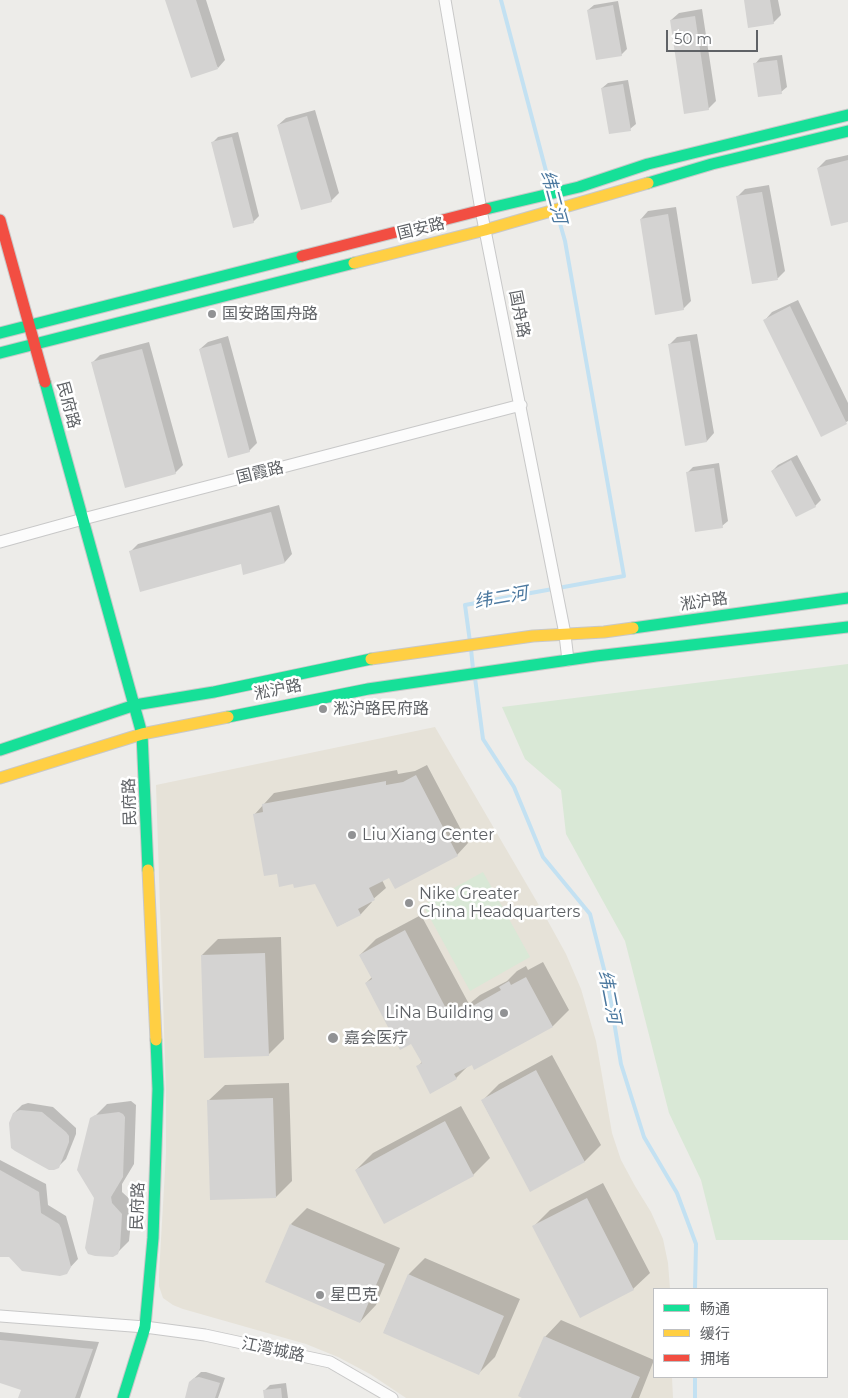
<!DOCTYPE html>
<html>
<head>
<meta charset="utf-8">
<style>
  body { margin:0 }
  #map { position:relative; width:848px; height:1398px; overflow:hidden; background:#edece9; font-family:Montserrat,"Noto Sans SC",sans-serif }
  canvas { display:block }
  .legend { position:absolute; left:653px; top:1288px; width:175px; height:90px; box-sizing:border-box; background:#fff; border:1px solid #bfc0c2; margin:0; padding:6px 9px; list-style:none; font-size:15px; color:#5f6266 }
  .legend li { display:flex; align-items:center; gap:10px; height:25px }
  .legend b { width:25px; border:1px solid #bfc0c2 }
  .scale { position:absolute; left:666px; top:30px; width:92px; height:22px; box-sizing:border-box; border:2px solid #5f6266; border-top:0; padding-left:6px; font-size:15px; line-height:18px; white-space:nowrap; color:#5f6266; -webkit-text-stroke:4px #fff; paint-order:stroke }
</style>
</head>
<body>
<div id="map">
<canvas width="848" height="1398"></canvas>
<ul class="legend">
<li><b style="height:6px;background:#16e098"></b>畅通</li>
<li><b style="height:6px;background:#ffcf43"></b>缓行</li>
<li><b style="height:6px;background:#f24e42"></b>拥堵</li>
</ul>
<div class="scale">50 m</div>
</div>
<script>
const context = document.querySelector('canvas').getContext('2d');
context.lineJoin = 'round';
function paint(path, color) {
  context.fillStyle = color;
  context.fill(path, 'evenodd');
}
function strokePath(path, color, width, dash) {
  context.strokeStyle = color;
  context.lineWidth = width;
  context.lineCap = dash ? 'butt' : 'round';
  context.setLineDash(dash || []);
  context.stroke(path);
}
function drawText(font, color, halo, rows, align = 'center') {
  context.font = font + ' Montserrat,"Noto Sans SC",sans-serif';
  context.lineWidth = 5;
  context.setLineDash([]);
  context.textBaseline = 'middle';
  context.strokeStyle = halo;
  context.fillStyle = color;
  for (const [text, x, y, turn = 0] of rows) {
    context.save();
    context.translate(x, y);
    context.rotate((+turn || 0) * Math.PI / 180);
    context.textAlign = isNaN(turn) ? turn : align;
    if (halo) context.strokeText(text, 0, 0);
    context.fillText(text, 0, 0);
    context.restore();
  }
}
paint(new Path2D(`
  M435 727 544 914 566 954 581 989 596 1041 612 1133 621 1160 635 1186 651 1212 663 1239 668 1263 670 1289H654V1377H672L673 1398H406L370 1374 338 1357 306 1344 183 1309 173 1305 163 1298 159 1286V1274L166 1153V1092L156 785Z`), '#e6e2d8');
paint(new Path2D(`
  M848 664V1240H716L701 1180 669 1113 625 941 566 834 561 790 525 759 502 707Z
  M483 872 530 957 470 991 423 905Z`), '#d9e8d6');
paint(new Path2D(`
  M167 0H206L225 60 218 68Z
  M746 0H778L781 15 773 23Z
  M618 1 627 49 621 55 588 10 594 5Z
  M702 9 716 101 708 109 671 20 679 13Z
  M782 55 787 87 781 92 755 64 760 58Z
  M628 80 636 124 630 129 602 88 608 83Z
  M315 110 339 193 331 201 278 125 286 118Z
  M238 132 259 216 253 222 213 142 218 137Z
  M848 155V220L818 168 826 160Z
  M769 185 785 271 778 278 753 283 737 197 745 189Z
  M676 207 691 301 683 309 641 219 648 211Z
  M798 300 848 403V421L821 435 765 320 772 312Z
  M697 334 714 433 707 441 686 444 669 345 677 337Z
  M228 336 257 443 249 451 200 349 208 342Z
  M149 342 183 465 175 473 92 363 100 355Z
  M797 455 821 500 815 506 796 516 772 471 778 465Z
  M719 463 728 521 722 526 687 473 693 467Z
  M279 505 292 554 285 562 244 573 242 563 130 552 138 544Z
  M427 765 468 843 457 855 390 876 382 880 386 888 371 901 372 902 361 914 338 926 315 882 294 883 278 872 254 815 274 793 397 770 398 774 415 771Z
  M421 915 469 1004 480 995 507 981 517 971 526 966 528 970 543 962 569 1010 553 1026 470 1064 456 1078 417 1067 422 1062 412 1042 366 983 372 977 360 955 376 939Z
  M281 937 284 1039 268 1055 202 955 218 939Z
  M552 1055 601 1145 585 1161 531 1190 482 1101 499 1084Z
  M289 1083 292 1181 276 1197 208 1101 225 1085Z
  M131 1101 136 1105 134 1164 122 1184V1192L133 1202 129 1241 117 1253 96 1198 92 1119 107 1104Z
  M28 1103 53 1107 76 1128V1134L66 1159 58 1167 14 1113 22 1105Z
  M461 1106 490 1158 473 1175 356 1170 373 1153Z
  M0 1160 46 1184 48 1205 66 1216 78 1259 66 1272 9 1256H0Z
  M603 1183 650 1273 633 1289 534 1226 550 1210Z
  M307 1208 400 1248 376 1305 360 1322 291 1224Z
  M425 1258 520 1299 495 1357 479 1373 384 1332 409 1274Z
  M561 1320 654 1360 639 1398H525L545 1337Z
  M0 1332 99 1342 80 1398H20L22 1389 0 1382Z
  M201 1372H206L225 1378 218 1398H186L190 1382Z
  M286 1383 288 1398H265L264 1391 270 1385Z`), '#0003');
strokePath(new Path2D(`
  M501 0 551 190
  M470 642 465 605 624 576 565 241 557 213
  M471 649 473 669
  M475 678 483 739 514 787 543 857 590 914 608 985 621 1064 644 1137 677 1193 696 1244 695 1289
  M695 1377V1398`), '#c3e1f2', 4);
paint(new Path2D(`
  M165 0H196L218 69 191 78Z
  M744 0H770L774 24 748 28Z
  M613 5 622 56 596 60 587 10Z
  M695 16 709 110 684 114 670 20Z
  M777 60 782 94 758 97 753 63Z
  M623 84 631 131 609 134 601 88Z
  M307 116 332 202 301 210 277 125Z
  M232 137 254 223 233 228 211 142Z
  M848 160V222L831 226 817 168Z
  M762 192 778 280 752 284 736 196Z
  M668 214 684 310 655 315 640 219Z
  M790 306 847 424 821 437 763 320Z
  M690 341 707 442 685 446 668 344Z
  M221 343 250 452 228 458 199 349Z
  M142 349 176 474 125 488 91 362Z
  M791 460 816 507 796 517 771 471Z
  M714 468 723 528 695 532 686 472Z
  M271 512 285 563 243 575 241 564 140 592 129 551Z
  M416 775 458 856 395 889 389 878 369 888 375 900 358 909 361 915 337 927 315 884 294 888 293 884 279 887 277 874 264 876 253 814 263 812 262 804 386 781V785L403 782Z
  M405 930 452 1020 463 1014 462 1012 501 990 499 987 509 981 511 985 526 977 553 1027 474 1070 472 1065 454 1074 457 1079 430 1094 416 1066 422 1063 411 1044 400 1050 365 983 372 979 359 955Z
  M265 953 269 1056 204 1058 201 955Z
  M536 1070 585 1162 530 1192 481 1100Z
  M273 1098 276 1198 210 1200 207 1100Z
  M20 1110 42 1112 66 1132 69 1136V1142L59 1168 54 1170H49L15 1151 11 1148 9 1123 13 1113Z
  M119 1112 123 1114 125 1117 123 1177 111 1197 112 1203 122 1214 120 1248 118 1254 113 1257 95 1256 88 1254 85 1248 94 1198 77 1170 90 1118 95 1115Z
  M445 1121 474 1176 384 1224 355 1170Z
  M0 1170 39 1192 41 1213 59 1224 61 1228 71 1267 67 1274 60 1276 22 1271 9 1257H0Z
  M587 1198 634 1290 580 1318 532 1226Z
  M290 1224 385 1264 360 1323 265 1282Z
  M408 1274 504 1316 479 1375 383 1333Z
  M544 1336 640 1377 631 1398H522L518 1396Z
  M0 1340 93 1349 75 1398H18L21 1390 0 1383Z
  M199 1377 220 1383 215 1398H185L189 1382 194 1378Z
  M281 1388 282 1398H264L263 1390Z`), '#d4d3d2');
const street = new Path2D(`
  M445 0 481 210 565 634
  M0 542 83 519 521 405
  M565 635 568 660
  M0 1316 145 1327 205 1335 330 1362 392 1398`);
const fast = new Path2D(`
  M648 183 712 164 848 131
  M486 209 579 187 648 164 848 115
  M0 333 302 256
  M0 353 354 263
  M45 382 142 734 148 870
  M633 628 848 598
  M228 717 368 689 596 656 848 627
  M0 750 135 705 214 692 371 659
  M123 1398 145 1327 153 1238 158 1089 156 1040`);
const slow = new Path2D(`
  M354 263 485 230 648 183
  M371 659 533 636 604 632 633 628
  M0 778 142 734 228 717
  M148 870 156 1040`);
const jam = new Path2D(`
  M0 220 45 382
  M302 256 486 209`);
strokePath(street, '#c8c8c8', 13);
strokePath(fast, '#c8c8c8', 13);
strokePath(slow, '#c8c8c8', 13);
strokePath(jam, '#c8c8c8', 13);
strokePath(street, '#fcfcfc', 11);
strokePath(fast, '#16e098', 11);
strokePath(slow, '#ffcf43', 11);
strokePath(jam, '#f24e42', 11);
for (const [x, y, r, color] of [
  [212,314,5,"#919294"],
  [323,709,5,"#919294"],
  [352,835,5,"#919294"],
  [409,903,5,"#919294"],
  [504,1013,5,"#919294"],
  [333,1038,6,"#919294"],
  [320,1295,5,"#919294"]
]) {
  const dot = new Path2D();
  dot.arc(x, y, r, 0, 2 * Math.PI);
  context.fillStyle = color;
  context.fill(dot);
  strokePath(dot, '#fff', 2);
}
drawText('16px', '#5f6266', '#fff', [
  ["国安路",421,229,-14],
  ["国舟路",519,314,79],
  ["民府路",68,405,75],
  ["国霞路",260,473,-14],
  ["淞沪路",704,602,-8],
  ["淞沪路",278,690,-11],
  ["民府路",130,802,-92],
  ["民府路",138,1206,-88],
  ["江湾城路",273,1350,12]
]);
drawText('16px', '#5f6266', '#fff', [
  ["国安路国舟路",222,314],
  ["淞沪路民府路",333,709],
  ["Liu Xiang Center",362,835],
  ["Nike Greater",419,894],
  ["China Headquarters",419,912],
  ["LiNa Building",494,1013,"right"],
  ["嘉会医疗",344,1038],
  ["星巴克",330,1295]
], 'left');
drawText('italic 18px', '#4b789f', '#fff', [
  ["纬二河",553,197,75],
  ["纬二河",501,598,-10],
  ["纬二河",609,997,79]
]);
</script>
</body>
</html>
